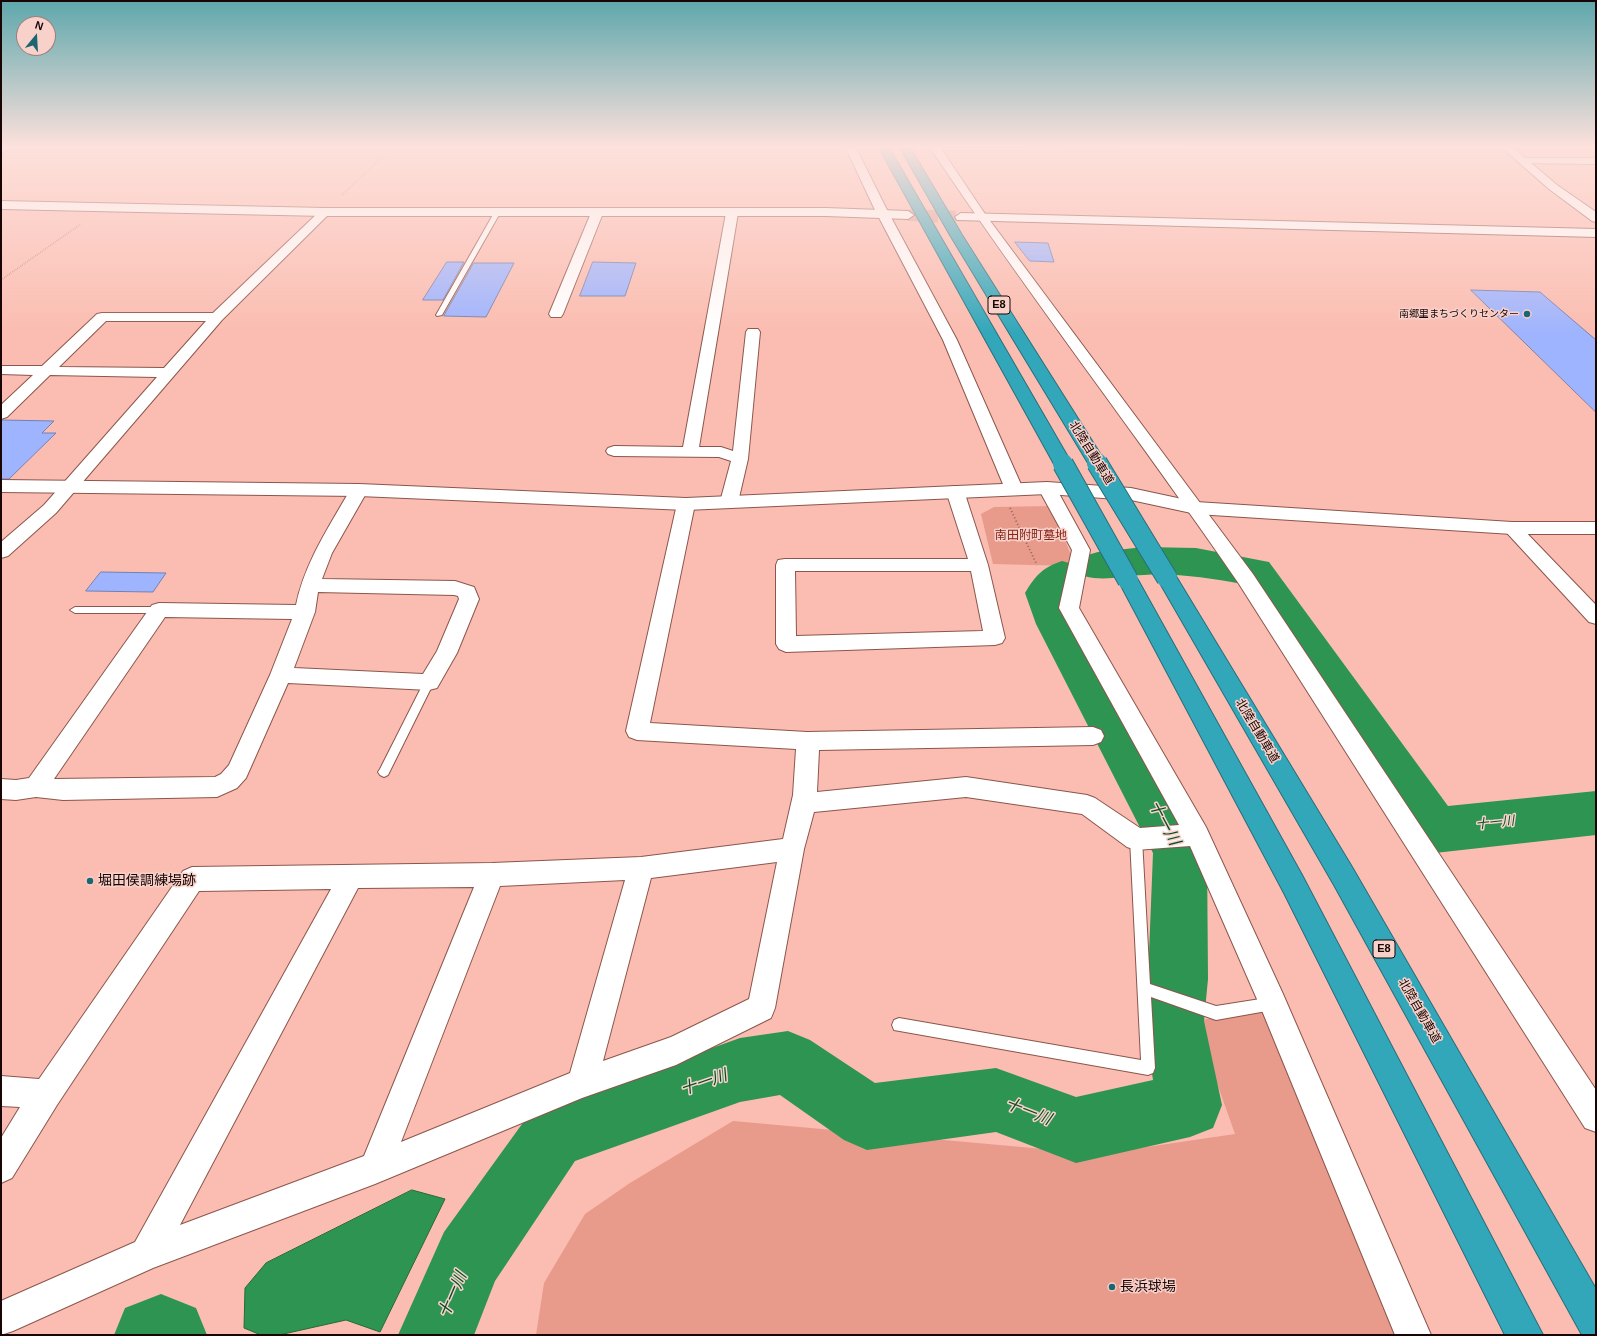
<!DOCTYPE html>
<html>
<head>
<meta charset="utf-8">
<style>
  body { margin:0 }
  #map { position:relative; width:1597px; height:1336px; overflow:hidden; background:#fbbdb1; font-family:Helvetica,sans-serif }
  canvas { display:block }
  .frame { position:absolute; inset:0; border:2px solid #190503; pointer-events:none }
  .north { position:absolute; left:16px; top:16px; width:40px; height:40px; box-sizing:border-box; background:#f7d1ca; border:1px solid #9e7f7a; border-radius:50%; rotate:18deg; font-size:11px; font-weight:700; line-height:16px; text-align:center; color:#190503 }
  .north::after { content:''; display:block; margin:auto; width:14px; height:18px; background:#1c6672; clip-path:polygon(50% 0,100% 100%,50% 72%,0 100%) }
</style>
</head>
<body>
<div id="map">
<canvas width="1597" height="1336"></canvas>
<div class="frame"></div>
<div class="north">N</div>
</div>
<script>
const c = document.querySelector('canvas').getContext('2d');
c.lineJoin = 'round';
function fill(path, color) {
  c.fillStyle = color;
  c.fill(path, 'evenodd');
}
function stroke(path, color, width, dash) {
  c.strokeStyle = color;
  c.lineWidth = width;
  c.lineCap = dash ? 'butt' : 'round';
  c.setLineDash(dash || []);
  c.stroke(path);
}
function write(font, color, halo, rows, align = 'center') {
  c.font = font + ' Helvetica,"Noto Sans JP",sans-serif';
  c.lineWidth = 3;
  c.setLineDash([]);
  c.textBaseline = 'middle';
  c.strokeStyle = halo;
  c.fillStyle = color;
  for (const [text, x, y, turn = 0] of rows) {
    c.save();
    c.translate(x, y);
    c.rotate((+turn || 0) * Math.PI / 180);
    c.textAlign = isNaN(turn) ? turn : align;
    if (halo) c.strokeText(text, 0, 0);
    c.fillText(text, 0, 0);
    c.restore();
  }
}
const green = new Path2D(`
  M1052 506 1075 566 993 564 981 514 994 507Z
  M1272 1008 1415 1335H536L544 1283 585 1214 630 1183 733 1121 1099 1154 1235 1134 1195 1021Z`);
const water = new Path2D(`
  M412 1190 445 1199 380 1332 346 1320 279 1335H261L244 1328 245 1288 266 1263Z`);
const river = new Path2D(`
  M1144 547 1196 548 1269 562 1448 806 1596 791V835L1435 853 1416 846 1242 584C1209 578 1177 573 1144 575 1121 575 1107 582 1084 576L1078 566 1084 556 1098 552Z
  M1062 561 1076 565 1082 575 1068 595 1080 624 1207 852 1208 979 1204 1021 1222 1105 1213 1128 1190 1137 1076 1163 996 1132 867 1150 844 1140 780 1095 740 1102 575 1161 495 1281 474 1335H398L444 1232 530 1113 740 1038 788 1031 810 1040 875 1083 996 1068 1076 1097 1153 1080 1144 1021 1148 979 1153 853 1036 624 1025 593C1035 576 1043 567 1062 561Z
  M161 1294 196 1308 207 1335H114L125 1308Z`);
const building = new Path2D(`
  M1015 242 1048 243 1054 262 1030 261Z
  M447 262H464L443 300H423Z
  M593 262 636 263 625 296H580Z
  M474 263H514L486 317 444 316Z
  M1471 290 1540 292 1596 340V412Z
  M1 420 54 421 42 433H56L9 479H1Z
  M101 572 166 573 153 592 86 591Z`);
const tertiaryTunnel = new Path2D(`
  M908 215 961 217`);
const pathFar1 = new Path2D(`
  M342 195 394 146
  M1 280 81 224`);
const path = new Path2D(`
  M1010 508 1037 565`);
const service = new Path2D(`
  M497 211 500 213 442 315 437 316 436 315 494 213Z
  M75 607H159L164 610 159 613H75L70 610Z
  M429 678 433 679 434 682 388 775 384 777 380 775 378 772 380 769 424 682 425 679Z
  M1136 834 1140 835 1142 839 1150 984 1216 1006 1273 997 1278 999 1280 1004 1278 1009 1216 1020 1151 997 1155 1068 1153 1073 1148 1075 894 1030 892 1025 894 1020 899 1018 1141 1060 1130 839 1132 835Z`);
const minor = new Path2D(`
  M1 146H14L1 153Z
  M845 146H855L886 208 957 340 1023 489 1020 493 1014 494 1008 493 1005 489 943 340 874 208Z
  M929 146H1239L1234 149 942 150 985 214 1253 574 1596 1090V1132L1585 1128 1239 584C1138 436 1028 295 929 146Z
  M1524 158H1596V164L1520 163 1519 161Z
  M325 209 331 212 329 214 222 320 56 513 8 556 1 558V542L44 505 157 377 50 375 7 417 1 419V405L33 375 1 374V366H42L97 314 102 313H213L321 210ZM106 321H206L164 368 59 367Z
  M597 210 603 213 563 314 561 317H551L549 314 591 213Z
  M732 210 738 213 699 447H721L733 451 746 332 748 329H758L760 332 748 459 738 502 735 506 729 507 723 506 720 502 731 461 719 457 614 456 608 454 606 451 608 448 614 446 683 447 726 213Z
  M1047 483 1053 484 1056 488 1090 550 1079 608 1206 827 1283 994 1431 1335H1395L1263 1013 1190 846 1136 850 1127 847 1082 814 966 797 814 812 804 849 775 1008 771 1018 676 1065 582 1098 375 1184 153 1268 13 1331 1 1335V1301L135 1242 331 889 199 891 57 1105 12 1178 1 1183V1138L20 1107 1 1106V1076L39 1079 183 871 192 867 492 863 641 857 783 839 793 795 796 749 637 740 629 737 626 731 677 504 680 500 686 498 692 500 695 504 650 723 807 732 1093 727 1101 730 1104 736 1101 742 1093 745 819 750 817 792 966 777 1087 795 1095 798 1140 828 1179 825 1059 608 1072 550 1038 488 1041 484ZM777 862 749 999 671 1037 603 1061 651 878ZM625 880 570 1073 401 1142 500 886ZM474 887 364 1156 180 1225 358 888Z
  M359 485 365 486 368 490 332 553 322 579 455 581 474 587 479 599 457 653 437 688 429 690 288 683 246 778 237 788 217 797 63 800 36 797 16 800 1 799V779L16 780 29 778 152 605 159 603 296 605C305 562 329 527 350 490L353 486ZM318 592 454 595 458 596 459 599 437 651 423 674 294 668 315 612ZM165 617 292 619 270 675 229 765 221 774 215 777 54 779Z
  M955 486 961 487 964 491 988 565 1005 638 1002 643 995 645 786 652 779 649 776 644V565L778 560 785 559H968L946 491 949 487ZM795 571H971L983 631 796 636Z
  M1512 522 1518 524 1596 605V624L1589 622 1506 532 1503 528 1506 524Z`);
const tertiary = new Path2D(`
  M1500 146H1511L1557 185 1596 212V222L1592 221 1549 189Z
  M1 201 325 208H826L908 211 914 215 908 219 826 216H325L1 209Z
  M961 213 1596 229V237L957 220 955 217Z
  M1 480 359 484 686 498 1047 482 1131 488 1196 502 1512 522H1596V534H1512L1196 514 1131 500 1047 494 686 510 359 496 1 492Z`);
const motorway = new Path2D(`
  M878 146H888L1072 464 1069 468 1063 469 1057 468 1054 464Z
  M899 146H909L962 235 1106 463 1103 467 1097 468 1091 467 1088 463 950 235Z
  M1167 571 1174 573 1352 867 1596 1289V1335H1582L1334 885 1157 578 1160 573Z
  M1128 573 1135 575 1138 580 1302 875 1543 1335H1505L1284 893 1118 580 1121 575Z`);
const motorwayBridge = new Path2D(`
  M1097 463 1167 578
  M1063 464 1128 580`);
const markers = [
  [1527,314,4,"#1c6672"],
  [90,881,4,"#1c6672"],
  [1112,1287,4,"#1c6672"]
];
const farPoinames = [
  ["南郷里まちづくりセンター",1519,314]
];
const shields = [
  [999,305,22],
  [1384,949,22]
];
const shieldNames = [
  ["E8",999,305],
  ["E8",1384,949]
];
const streetNames = [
  ["北陸自動車道",1091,453,58],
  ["北陸自動車道",1257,731,59],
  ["北陸自動車道",1419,1011,60]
];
const parkNames = [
  ["南田附町墓地",1031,536]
];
const waterNames = [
  ["十一川",1495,823,-6]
];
const nearPoinames = [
  ["堀田侯調練場跡",98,881],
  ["長浜球場",1120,1287]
];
const nearWaternames = [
  ["十一川",1164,823,62],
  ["十一川",704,1083,-19],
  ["十一川",1028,1112,21],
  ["十一川",453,1295,-67]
];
fill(green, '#e89a8b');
fill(water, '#2d9452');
stroke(water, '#27693a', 1);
fill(river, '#2d9452');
fill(building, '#9fb4fe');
stroke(building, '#7381b0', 1);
stroke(tertiaryTunnel, '#d9a197', 12, [12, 6]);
stroke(service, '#8b564c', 2);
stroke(minor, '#8b564c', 2);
stroke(tertiary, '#8b564c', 2);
stroke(motorway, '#296e7a', 2);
stroke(pathFar1, '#936861', 1.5, [0.5, 1.5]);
stroke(path, '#936861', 2, [1, 2.5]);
fill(service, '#fff');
fill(minor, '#fff');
fill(tertiary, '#fff');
fill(motorway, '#32a7ba');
stroke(motorwayBridge, '#296e7a', 22, []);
stroke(motorwayBridge, '#32a7ba', 20);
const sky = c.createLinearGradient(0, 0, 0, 333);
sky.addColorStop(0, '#5da7ac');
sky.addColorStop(0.44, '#fde1dc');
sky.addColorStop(1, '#fde1dc00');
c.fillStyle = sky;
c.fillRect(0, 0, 1597, 333);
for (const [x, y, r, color] of markers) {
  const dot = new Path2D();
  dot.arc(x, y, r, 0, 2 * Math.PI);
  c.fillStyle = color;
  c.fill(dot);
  stroke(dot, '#f7d1ca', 1.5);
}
write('10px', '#190503', '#f7d1ca', farPoinames, 'right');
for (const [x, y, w] of shields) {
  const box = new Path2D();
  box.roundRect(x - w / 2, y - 9, w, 18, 3);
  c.fillStyle = '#f7d1ca';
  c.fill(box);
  stroke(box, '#190503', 1);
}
write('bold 11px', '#190503', null, shieldNames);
write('12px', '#190503', '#f7d1ca', streetNames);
write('12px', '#852517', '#f7d1ca', parkNames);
write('italic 13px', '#004d22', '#f7d1ca', waterNames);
write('14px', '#190503', '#f7d1ca', nearPoinames, 'left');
write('italic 16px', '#004d22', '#f7d1ca', nearWaternames);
</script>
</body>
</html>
